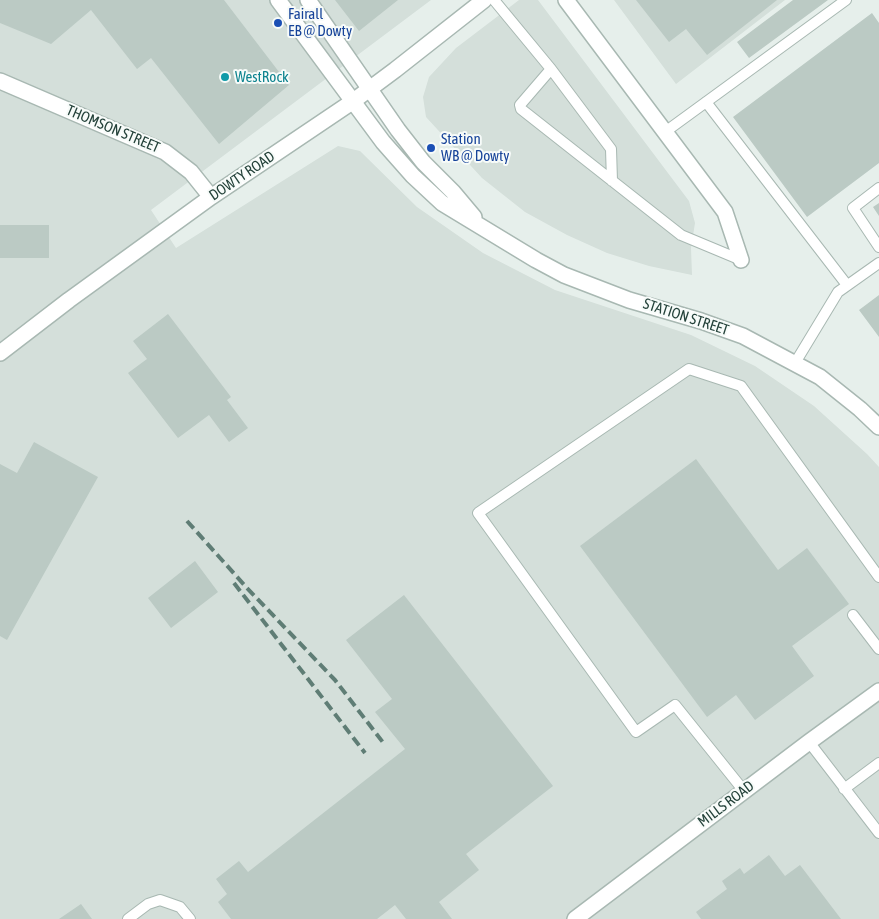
<!DOCTYPE html>
<html>
<head>
<meta charset="utf-8">
<style>
  body { margin:0 }
  canvas { display:block; background:#e6efeb }
</style>
</head>
<body>
<canvas width="879" height="919"></canvas>
<script>
const c = document.querySelector('canvas').getContext('2d');
c.lineJoin = 'round';
function fill(path, color) {
  c.fillStyle = color;
  c.fill(path, 'evenodd');
}
function stroke(path, color, width, dash) {
  c.strokeStyle = color;
  c.lineWidth = width;
  c.lineCap = dash ? 'butt' : 'round';
  c.setLineDash(dash || []);
  c.stroke(path);
}
function write(font, color, halo, rows, align = 'center') {
  c.font = font + ' "Asap Condensed",sans-serif';
  c.lineWidth = 4;
  c.setLineDash([]);
  c.textBaseline = 'middle';
  c.strokeStyle = halo;
  c.fillStyle = color;
  for (const [text, x, y, turn = 0] of rows) {
    c.save();
    c.translate(x, y);
    c.rotate((+turn || 0) * Math.PI / 180);
    c.textAlign = isNaN(turn) ? turn : align;
    if (halo) c.strokeText(text, 0, 0);
    c.fillText(text, 0, 0);
    c.restore();
  }
}
const built = new Path2D(`
  M0 0H431L151 210 176 248 338 146 360 151 417 207 483 253 555 290 691 335 755 366 814 406 867 454 879 467V919H0Z
  M519 0H538L689 201 695 223 691 248 692 275 649 266 607 253 567 235 525 212 482 178 426 117 423 97 429 77 456 48Z
  M614 0H785L676 84Z`);
const building = new Path2D(`
  M0 0H224L289 85 219 144 151 58 137 69 91 10 51 44 0 23Z
  M335 0H398L359 31Z
  M636 0H777L707 55 686 29 669 42Z
  M793 0H828L749 58 737 42Z
  M872 13 879 23V163L807 217 733 117Z
  M879 203V216L873 207Z
  M0 225H49V258H0Z
  M879 295V337L859 310Z
  M168 314 231 397 227 400 248 428 229 442 209 415 178 438 128 373 147 359 133 341Z
  M34 442 98 477 7 640 0 636V464L17 473Z
  M696 459 778 570 807 548 849 604 792 646 814 676 755 720 736 695 707 717 580 546Z
  M195 561 218 592 171 628 148 598Z
  M404 595 553 786 466 854 479 870 439 902 452 919H406L395 905 377 919H231L218 902 227 894 216 879 239 861 248 872 405 749 375 712 392 699 346 640Z
  M769 855 785 876 800 865 841 919H701L696 912 727 889 722 881 740 868 744 874Z
  M81 904 92 919H59Z`);
const service = new Path2D(`
  M494 0 551 69 520 105 521 109 681 235 741 260
  M551 69 611 149 612 181
  M706 102 847 285
  M665 132 846 0
  M879 188 853 208 879 247
  M795 363 838 292 879 263
  M853 615 879 649
  M809 742 879 833
  M844 789 879 763
  M744 791 675 705 636 732 478 513 689 369 741 386 879 577
  M128 919 148 904 160 900 180 907 190 919`);
const minor = new Path2D(`
  M566 0 725 212 741 260
  M0 81 165 152 191 172 211 197
  M0 353 69 300 211 197 352 102 395 70 484 0
  M575 919 809 742 879 691`);
const tertiary = new Path2D(`
  M278 0 383 142 413 176 442 203 536 260 564 275 629 300 701 321 743 336 820 377 860 409 879 427
  M308 0 398 130 423 162 453 192 474 217`);
const rail = new Path2D(`
  M187 521 247 588 335 680 385 745
  M234 583 365 753`);
const markers = [
  [278,23,5,"#1a4fb4"],
  [225,77,5,"#0f9aa8"],
  [431,148,5,"#1a4fb4"]
];
const transitNames = [
  ["Fairall",288,14],
  ["EB @ Dowty",288,31],
  ["Station",441,139],
  ["WB @ Dowty",441,156]
];
const cultureNames = [
  ["WestRock",235,77]
];
const streetNames = [
  ["THOMSON STREET",113,129,23],
  ["DOWTY ROAD",242,176,-34],
  ["STATION STREET",686,317,18],
  ["MILLS ROAD",726,804,-37]
];
fill(built, '#d4dfda');
fill(building, '#bbcac4');
stroke(service, '#a8b8b2', 12);
stroke(minor, '#a8b8b2', 18);
stroke(tertiary, '#a8b8b2', 18);
stroke(service, '#fff', 10);
stroke(minor, '#fff', 15);
stroke(tertiary, '#fff', 15);
stroke(rail, '#5f7d75', 4, [10, 5]);
for (const [x, y, r, color] of markers) {
  const dot = new Path2D();
  dot.arc(x, y, r, 0, 2 * Math.PI);
  c.fillStyle = color;
  c.fill(dot);
  stroke(dot, '#f7fbf9', 2);
}
write('15px', '#164399', '#f7fbf9', transitNames, 'left');
write('15px', '#0d838f', '#f7fbf9', cultureNames, 'left');
write('15px', '#24423a', '#f7fbf9', streetNames);
</script>
</body>
</html>
